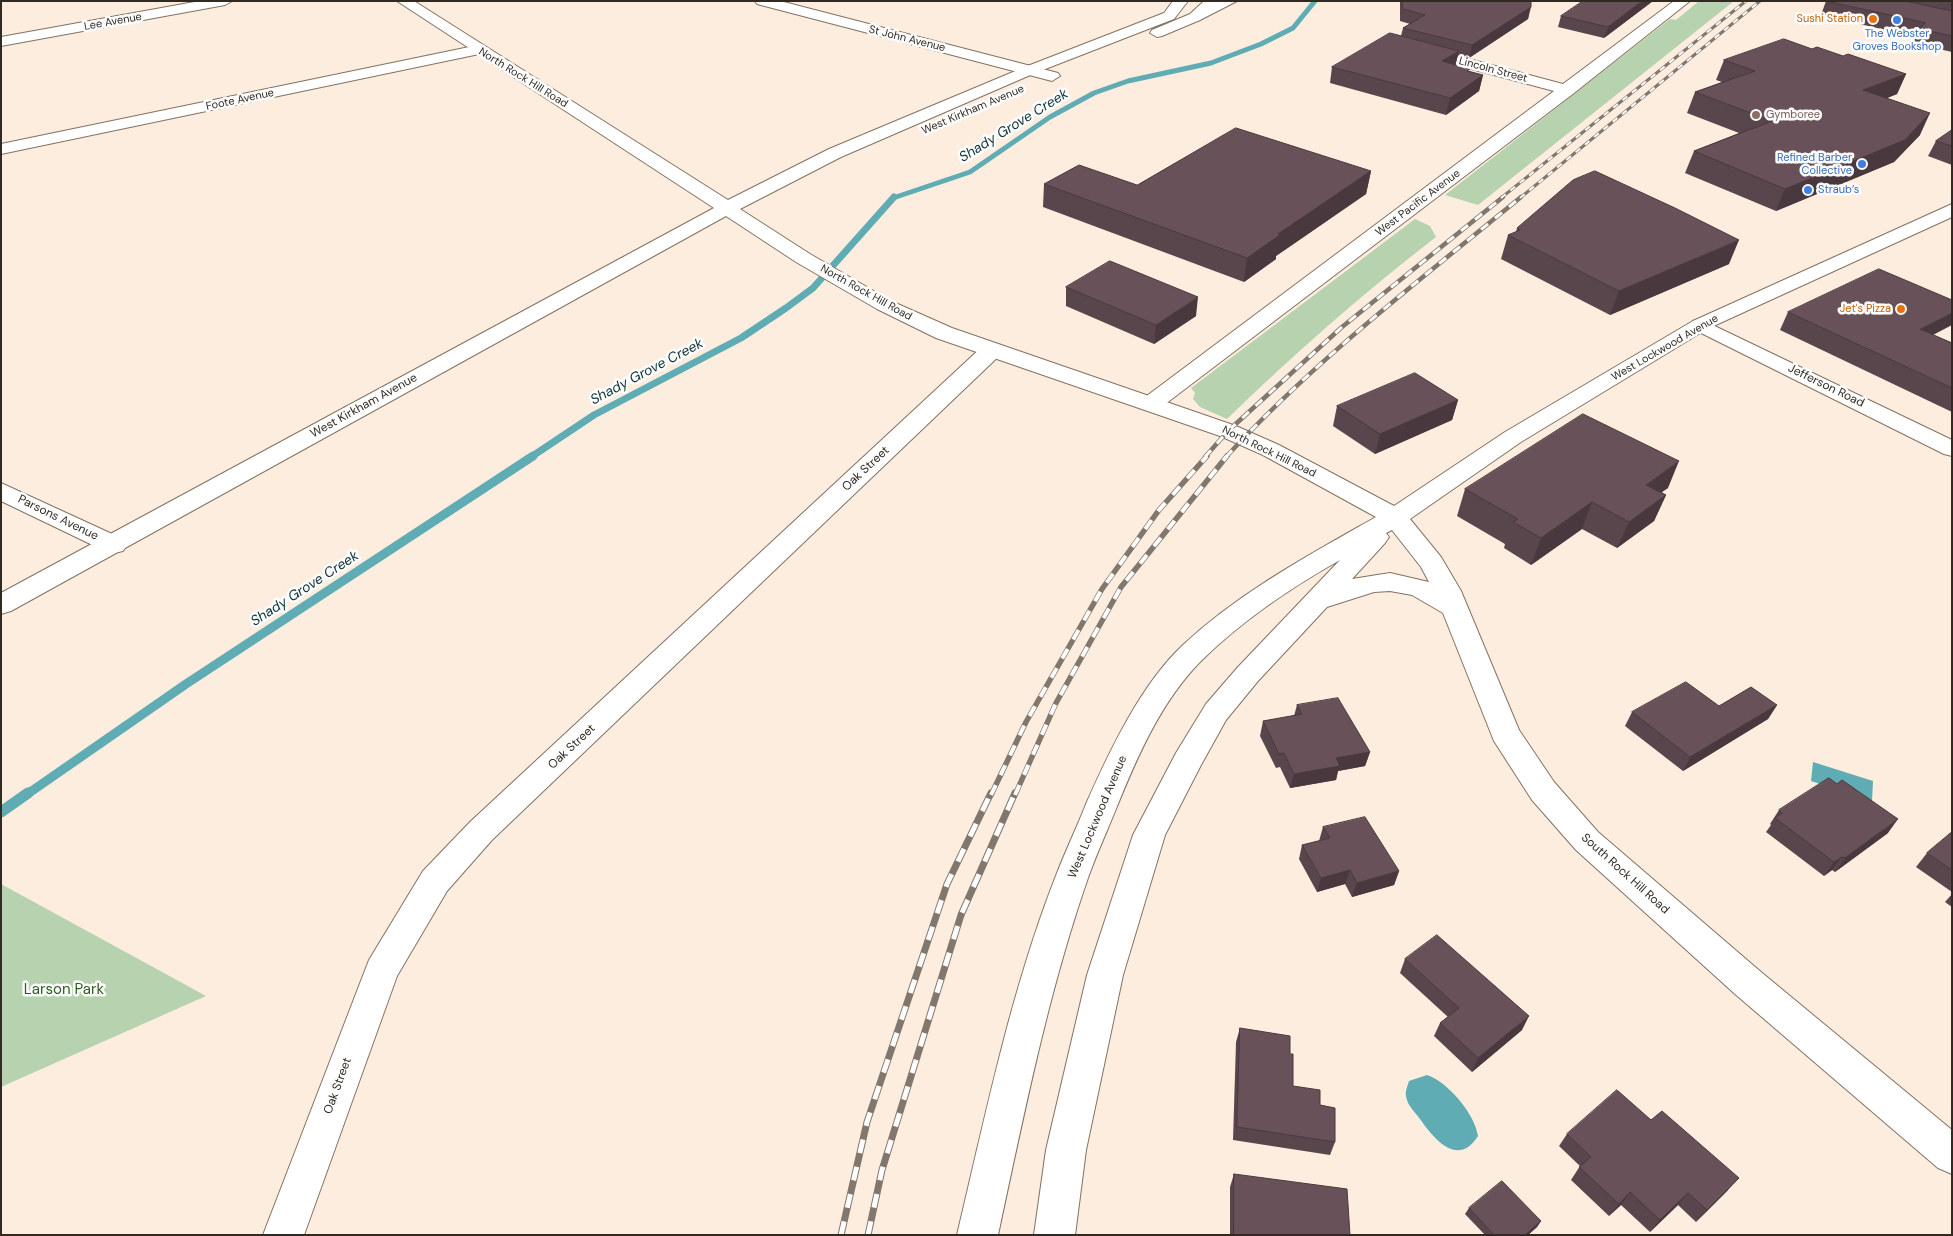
<!DOCTYPE html>
<html>
<head>
<meta charset="utf-8">
<style>
  body { margin:0 }
  #map { position:relative; width:1953px; height:1236px; overflow:hidden; background:#fcedde; font-family:"DM Sans",sans-serif }
  canvas { display:block }
  .frame { position:absolute; inset:0; border:2px solid #312a23; pointer-events:none }
</style>
</head>
<body>
<div id="map">
<canvas width="1953" height="1236"></canvas>
<div class="frame"></div>
</div>
<script>
const c = document.querySelector('canvas').getContext('2d');
c.lineJoin = 'round';
function fill(path, color) {
  c.fillStyle = color;
  c.fill(path, 'evenodd');
}
function stroke(path, color, width, dash) {
  c.strokeStyle = color;
  c.lineWidth = width;
  c.lineCap = dash ? 'butt' : 'round';
  c.setLineDash(dash || []);
  c.stroke(path);
}
function write(font, color, halo, rows, align = 'center') {
  c.font = font + ' "DM Sans",sans-serif';
  c.lineWidth = 5;
  c.setLineDash([]);
  c.textBaseline = 'middle';
  c.strokeStyle = halo;
  c.fillStyle = color;
  for (const [text, x, y, turn = 0] of rows) {
    c.save();
    c.translate(x, y);
    c.rotate((+turn || 0) * Math.PI / 180);
    c.textAlign = isNaN(turn) ? turn : align;
    if (halo) c.strokeText(text, 0, 0);
    c.fillText(text, 0, 0);
    c.restore();
  }
}
const green = new Path2D(`
  M1699 1H1734L1478 205 1445 195 1670 19 1676 20Z
  M1415 219 1430 226 1436 237C1362 294 1295 353 1227 419L1200 407 1193 399 1195 393 1191 388Z
  M1 884 206 996 1 1087Z`);
const water = new Path2D(`
  M1813 762 1873 781 1872 801 1811 781Z
  M1427 1075C1447 1081 1475 1114 1478 1136 1458 1168 1434 1139 1420 1119 1415 1112 1407 1105 1406 1096 1405 1091 1408 1085 1409 1081Z`);
const streamFar3 = new Path2D(`
  M893 198 970 172 1050 117 1094 93 1128 81 1211 63 1261 44 1293 28 1315 1`);
const streamFar2 = new Path2D(`
  M531 457 594 415 741 338 786 308 813 288 894 197`);
const streamFar1 = new Path2D(`
  M26 795 186 684 533 456`);
const stream = new Path2D(`
  M1 812 28 793`);
const street = new Path2D(`
  M200 1H232L225 5 1 46V37Z
  M755 1H780L1058 73 1060 76 1052 81 757 4Z
  M1218 1H1237L1200 20 1195 21 1188 17Z
  M1674 1H1690L1574 93 1160 408 1152 410 1144 408 1141 403 1144 398 1554 91 1415 54 1412 51 1415 48 1420 46 1563 84Z
  M479 45 487 50 484 53 1 154V144Z
  M1700 319 1952 440V456L1944 454 1693 329 1689 325 1693 321Z
  M992 344 1000 345 1003 350 1000 355 492 840 447 891 397 976 304 1235H263L369 960 423 871 470 822 984 345Z
  M1 483 123 539 127 545 123 551 114 553 105 551 1 501Z`);
const secondary = new Path2D(`
  M397 1H414L728 200 829 149 1025 67 1164 13 1173 1H1188L1174 19 1035 73 841 157 740 209 810 254 891 301 952 328 1236 426 1279 445 1394 506 1505 432 1693 321 1952 204V217L1707 329 1521 442 1410 519 1441 557 1461 591 1519 730 1554 782 1598 832 1761 972 1952 1130V1174L1938 1168 1735 994 1576 850 1532 800 1494 741 1443 613 1412 595 1390 591 1374 592 1327 607 1258 681 1226 720 1201 765 1165 835 1123 975 1086 1150 1075 1235H1034L1046 1150 1087 975 1133 835 1176 753 1206 704 1238 667 1340 560C1292 587 1243 620 1203 659 1162 699 1137 757 1116 809 1107 831 1097 853 1089 875 1048 992 1024 1114 998 1235H957C986 1114 1011 989 1057 873 1066 850 1077 827 1086 804 1109 752 1141 684 1183 645 1240 592 1309 555 1376 517L1263 455 1220 436 936 338 877 309 796 262 726 216 11 611 1 614V593L714 208ZM1392 530 1421 567 1429 582 1390 573 1352 579 1385 543 1389 537 1386 533Z
  M1204 1H1220L1200 20 1162 36 1157 37 1150 33 1152 30 1190 14Z`);
const railFar3 = new Path2D(`
  M1501 198 1746 1
  M1520 198 1760 1`);
const railFar2 = new Path2D(`
  M1205 457 1228 431 1342 327 1503 197
  M1226 457C1315 360 1420 280 1521 197`);
const railFar1 = new Path2D(`
  M991 795 1026 722 1102 589 1159 510 1207 456
  M1015 795 1056 703 1121 587 1227 456`);
const rail = new Path2D(`
  M841 1235 867 1122 947 884 991 793
  M868 1235 882 1170 961 915 1015 793`);
const wall = new Path2D(`
  M1400 1H1531L1528 19 1469 58 1458 55 1455 65 1469 71 1483 75 1479 91 1446 115 1330 83 1332 67 1401 36 1403 28 1410 24 1400 21Z
  M1653 1 1604 38 1558 27 1561 16Z
  M1826 1H1952V52L1913 43 1916 37 1821 15Z
  M1812 49 1843 56 1906 74 1897 94 1887 98 1920 135 1894 162 1776 211 1685 173 1694 151 1739 133 1687 113 1695 92 1722 82 1716 80 1724 60Z
  M1952 130V165L1928 156 1936 141Z
  M1371 171 1366 194 1276 256V259L1244 282 1043 207 1044 184 1137 185Z
  M1517 228 1729 264 1610 315 1501 259 1508 235 1516 232Z
  M1066 287 1196 316 1154 344 1066 306Z
  M1788 312 1933 335 1952 343V412L1780 330Z
  M1458 400 1452 420 1375 454 1333 426 1337 406Z
  M1668 488 1661 492 1666 495 1654 521 1617 548 1582 529 1531 565 1504 548 1505 544 1457 516 1465 489Z
  M1297 705 1370 752 1365 766 1338 771 1336 780 1290 788 1280 767 1276 768 1260 736 1263 721 1294 716Z
  M1777 705 1768 719 1683 771 1625 726 1632 712 1719 706Z
  M1779 810 1888 833 1835 872 1832 870 1824 876 1766 832 1771 825 1770 824Z
  M1323 827 1399 871 1394 885 1352 897 1345 884 1317 892 1299 859 1302 845 1319 841Z
  M1952 832V892L1916 867 1927 853Z
  M1952 894V907L1945 902Z
  M1405 959 1522 1030 1472 1072 1434 1036 1440 1023 1448 1017 1400 973Z
  M1240 1028 1290 1054 1293 1086 1335 1142 1330 1155 1233 1140 1236 1042Z
  M1567 1134 1728 1190 1696 1222 1678 1205 1650 1232 1621 1205 1609 1216 1571 1180 1580 1166 1559 1146Z
  M1234 1174 1350 1235H1230V1187Z
  M1469 1208 1541 1221 1537 1227 1528 1235H1485L1465 1214Z`);
const shadedWall = new Path2D(`
  M1642 1H1653L1604 38 1608 27Z
  M1531 7 1528 19 1469 58 1472 45Z
  M1459 51 1455 67 1442 61Z
  M1906 74 1897 94 1854 111 1863 90Z
  M1483 75 1479 91 1446 115 1450 98Z
  M1930 113 1920 135 1894 162 1776 211 1785 189Z
  M1371 171 1366 194 1276 256V259L1244 282 1247 258 1278 234Z
  M1739 240 1729 264 1610 315 1619 291Z
  M1198 297 1196 316 1154 344 1156 325Z
  M1952 313V325L1910 347 1920 329Z
  M1458 400 1452 420 1375 454 1380 434Z
  M1679 461 1668 488 1635 511 1646 485Z
  M1666 495 1654 521 1617 548 1629 522Z
  M1592 502 1582 529 1531 565 1541 538Z
  M1777 705 1768 719 1683 771 1690 757Z
  M1370 752 1365 766 1338 771 1336 780 1290 788 1294 774 1336 758Z
  M1898 819 1888 833 1835 872 1845 858Z
  M1842 857 1832 870 1824 876 1834 862Z
  M1350 870 1345 884 1317 892 1321 878Z
  M1399 871 1394 885 1352 897 1357 883Z
  M1529 1016 1522 1030 1472 1072 1478 1058Z
  M1739 1178 1728 1190 1696 1222 1707 1210Z
  M1630 1192 1621 1205 1609 1216 1619 1204Z
  M1688 1193 1678 1205 1650 1232 1660 1220Z
  M1541 1221 1537 1227 1528 1235H1525Z`);
const building = new Path2D(`
  M1402 1H1531V7L1472 45 1403 28 1425 15 1403 9Z
  M1583 1H1642L1608 27 1561 16Z
  M1826 1H1905L1952 11V36L1920 29 1925 23Z
  M1390 33 1459 51 1442 61 1470 69 1467 71 1483 75 1450 98 1332 67Z
  M1784 39 1812 49 1817 47 1843 56 1848 54 1906 74 1863 90 1930 113 1905 140 1785 189 1694 151 1772 121 1695 92 1755 71 1724 60Z
  M1236 128 1371 171 1278 234 1280 235 1247 258 1044 184 1079 165 1137 185Z
  M1952 130V146L1936 141Z
  M1595 171 1675 208 1739 240 1619 291 1508 235 1520 230 1517 228 1573 180Z
  M1110 261 1198 297 1156 325 1066 287Z
  M1879 269 1952 300V313L1920 329 1952 343V388L1788 312Z
  M1415 373 1458 400 1380 434 1337 406Z
  M1583 414 1679 461 1646 485 1666 495 1629 522 1592 502 1541 538 1513 522 1518 519 1465 489Z
  M1686 682 1719 706 1751 687 1777 705 1690 757 1632 712Z
  M1338 698 1370 752 1336 758 1340 766 1294 774 1284 753 1279 754 1263 721 1302 714 1297 705Z
  M1829 778 1837 784 1842 780 1898 819 1845 858 1842 857 1834 862 1775 818 1782 813 1779 810Z
  M1365 817 1399 871 1357 883 1350 870 1321 878 1302 845 1330 838 1323 827Z
  M1952 832V870L1927 853Z
  M1437 935 1529 1016 1478 1058 1440 1023 1459 1008 1405 959Z
  M1240 1028 1290 1036V1054H1293V1086L1320 1090V1105L1335 1108V1142L1237 1127Z
  M1617 1090 1651 1120 1662 1111 1739 1178 1707 1210 1688 1193 1660 1220 1630 1192 1619 1204 1579 1167 1591 1157 1567 1134Z
  M1234 1174 1347 1189 1350 1235H1234Z
  M1502 1181 1541 1221 1525 1235H1494L1469 1208Z`);
const markers = [
  [1873,19,5,"#e8710a"],
  [1897,20,5,"#3f7fe0"],
  [1756,115,5,"#8d6e63"],
  [1862,164,5,"#3f7fe0"],
  [1808,190,5,"#3f7fe0"],
  [1901,309,5,"#e8710a"]
];
const farFoodnames = [
  ["Sushi Station",1863,19],
  ["Jet's Pizza",1891,309]
];
const farStreetnames = [
  ["Lee Avenue",113,22,-10],
  ["St John Avenue",907,39,14],
  ["Lincoln Street",1493,70,15],
  ["North Rock Hill Road",523,78,32],
  ["Foote Avenue",240,100,-12],
  ["West Kirkham Avenue",973,110,-23],
  ["West Pacific Avenue",1418,203,-37],
  ["North Rock Hill Road",866,293,29],
  ["West Lockwood Avenue",1665,348,-30],
  ["North Rock Hill Road",1269,452,26]
];
const farShopnames = [
  ["The Webster",1897,34],
  ["Groves Bookshop",1897,47],
  ["Refined Barber",1852,158,"right"],
  ["Collective",1852,171,"right"],
  ["Straub’s",1818,190,"left"]
];
const farEducationnames = [
  ["Gymboree",1766,115]
];
const streetNames = [
  ["Jefferson Road",1826,386,26],
  ["West Kirkham Avenue",364,406,-29],
  ["Oak Street",866,469,-43],
  ["Parsons Avenue",58,518,26],
  ["Oak Street",572,747,-43],
  ["West Lockwood Avenue",1098,817,-67],
  ["South Rock Hill Road",1625,874,42],
  ["Oak Street",338,1086,-70]
];
const waterNames = [
  ["Shady Grove Creek",1014,126,-32],
  ["Shady Grove Creek",647,372,-28],
  ["Shady Grove Creek",305,589,-33]
];
const nearParknames = [
  ["Larson Park",64,990]
];
fill(green, '#b6d2af');
fill(water, '#5facb4');
stroke(streamFar3, '#5facb4', 5);
stroke(streamFar2, '#5facb4', 7);
stroke(streamFar1, '#5facb4', 9);
stroke(stream, '#5facb4', 11);
stroke(street, '#837262', 2);
stroke(secondary, '#837262', 2);
fill(street, '#fff');
fill(secondary, '#fff');
stroke(railFar3, '#82776d', 3);
stroke(railFar2, '#82776d', 4.5);
stroke(railFar1, '#82776d', 5.5);
stroke(rail, '#82776d', 7);
stroke(railFar3, '#fdfdfd', 2, [6]);
stroke(railFar2, '#fdfdfd', 3, [9]);
stroke(railFar1, '#fdfdfd', 4, [11]);
stroke(rail, '#fdfdfd', 5, [14]);
fill(wall, '#59464d');
fill(shadedWall, '#49393e');
fill(building, '#685159');
stroke(building, '#49393e', 1);
for (const [x, y, r, color] of markers) {
  const dot = new Path2D();
  dot.arc(x, y, r, 0, 2 * Math.PI);
  c.fillStyle = color;
  c.fill(dot);
  stroke(dot, '#fdfdfd', 2);
}
write('11px', '#c56008', '#fdfdfd', farFoodnames, 'right');
write('11px', '#312a23', '#fdfdfd', farStreetnames);
write('11px', '#366cbe', '#fdfdfd', farShopnames);
write('11px', '#785e54', '#fdfdfd', farEducationnames, 'left');
write('12px', '#312a23', '#fdfdfd', streetNames);
write('italic 14px', '#0c3337', '#fdfdfd', waterNames);
write('15px', '#2c5c1e', '#fdfdfd', nearParknames);
</script>
</body>
</html>
